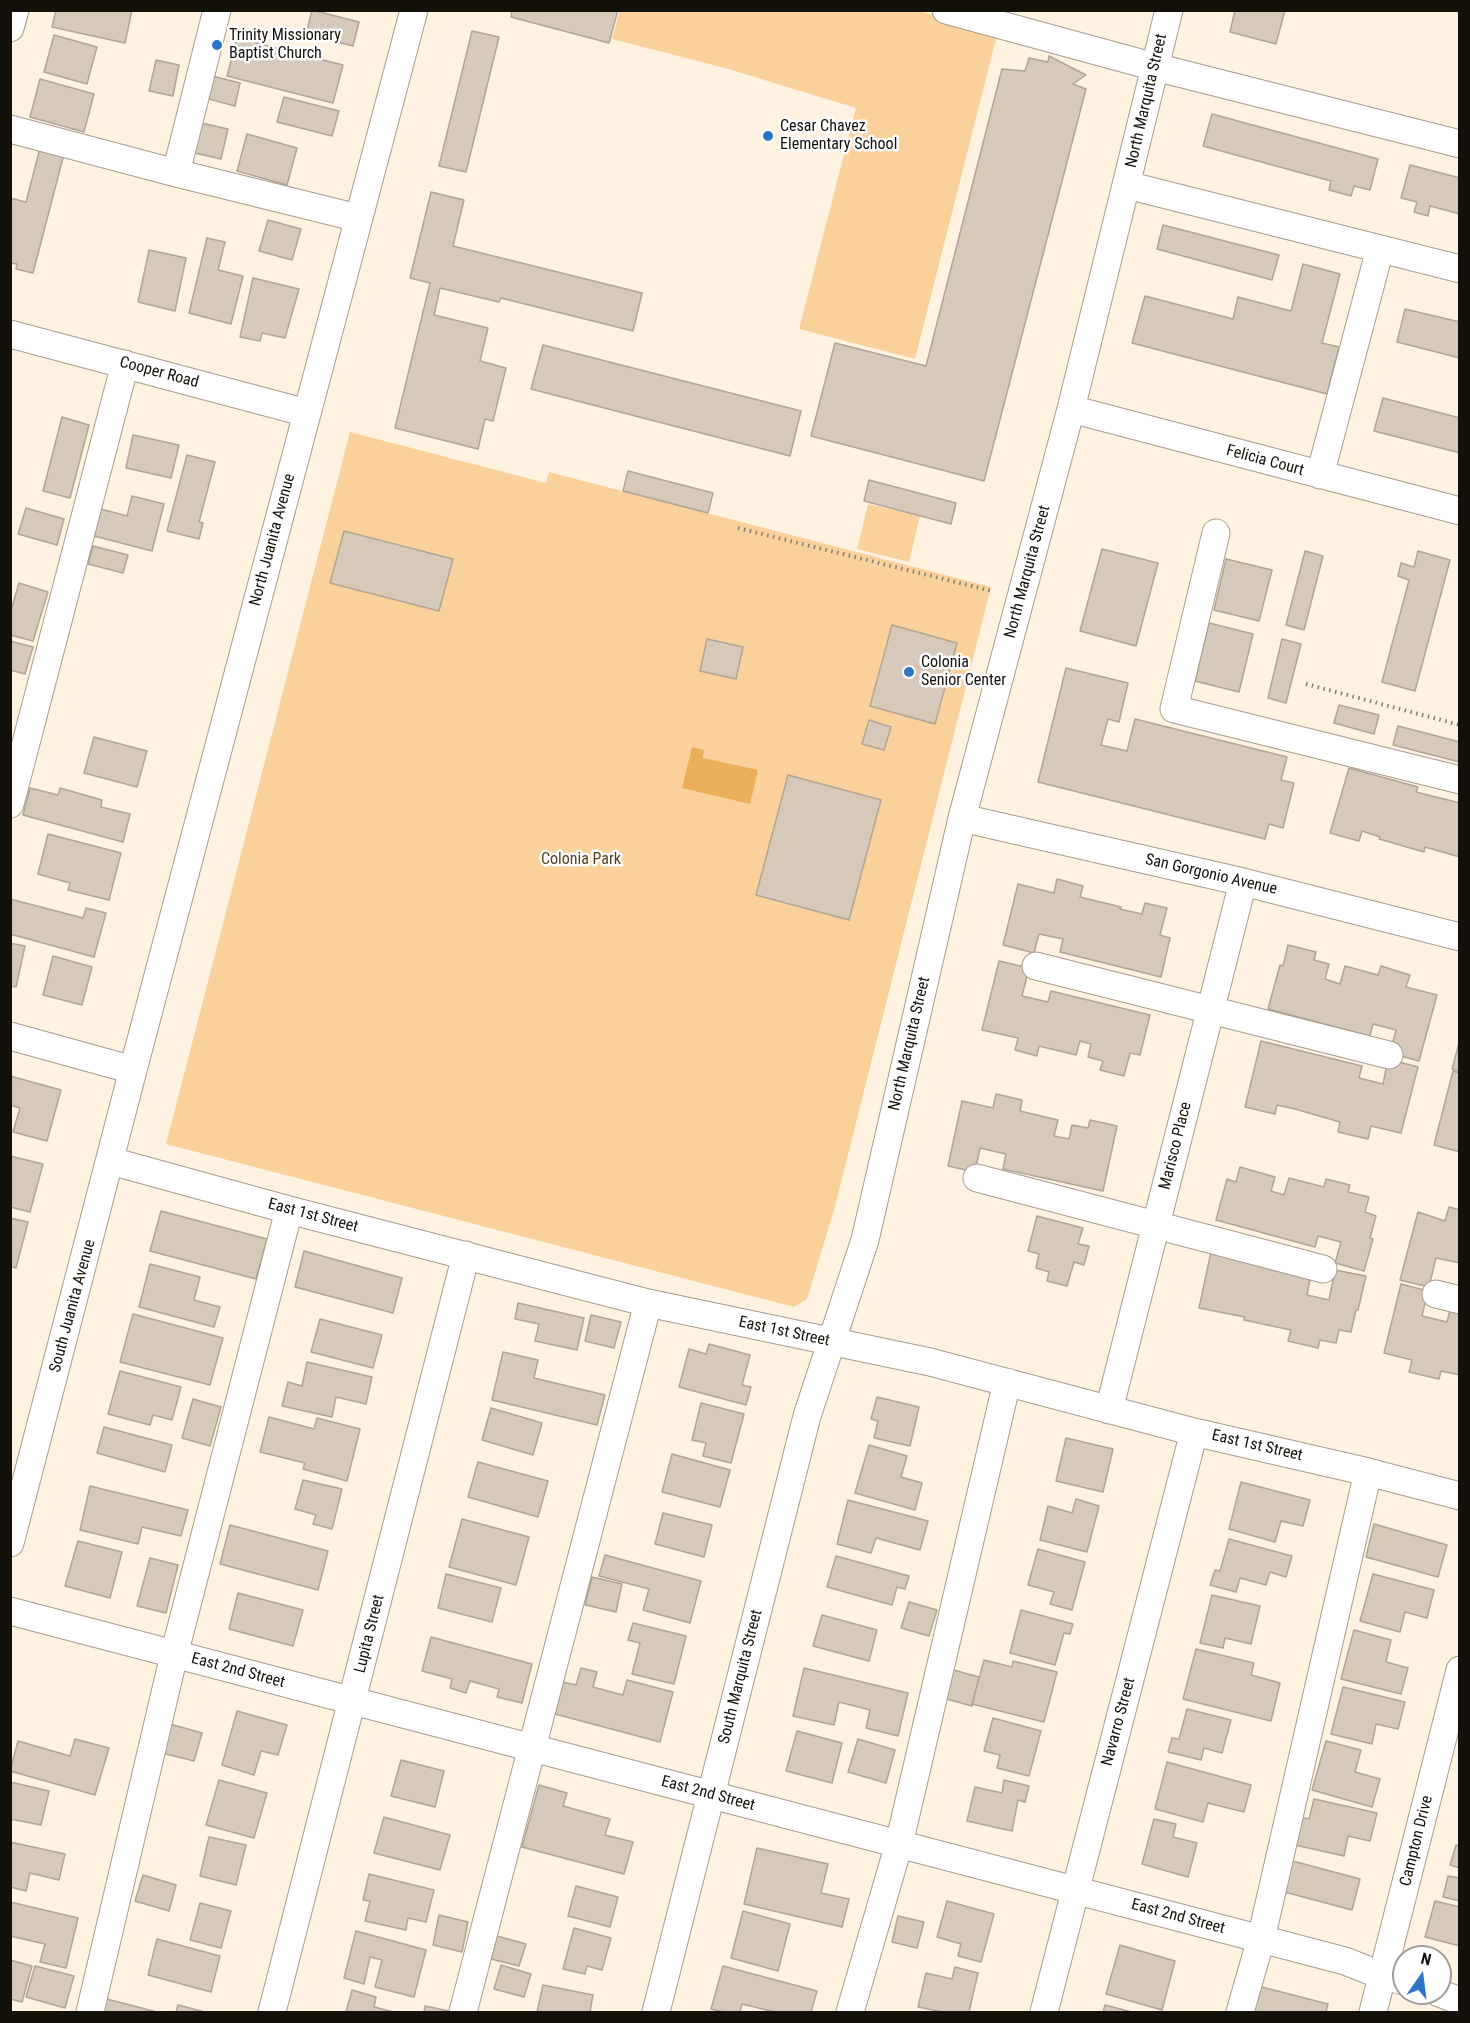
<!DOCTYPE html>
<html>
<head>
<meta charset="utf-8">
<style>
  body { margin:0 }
  #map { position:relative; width:1470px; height:2023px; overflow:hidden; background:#fff2e1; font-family:"Roboto Condensed",sans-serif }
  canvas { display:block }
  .frame { position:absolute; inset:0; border:12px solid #14100a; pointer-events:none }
  .north { position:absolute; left:1392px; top:1945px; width:60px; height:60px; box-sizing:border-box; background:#fff; border:2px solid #a19f9d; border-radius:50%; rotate:14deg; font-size:16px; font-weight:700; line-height:24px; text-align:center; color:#14100a }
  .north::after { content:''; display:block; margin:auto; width:21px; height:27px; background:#2d75c6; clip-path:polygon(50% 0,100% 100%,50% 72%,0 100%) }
</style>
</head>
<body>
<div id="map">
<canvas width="1470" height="2023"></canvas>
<div class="frame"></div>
<div class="north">N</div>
</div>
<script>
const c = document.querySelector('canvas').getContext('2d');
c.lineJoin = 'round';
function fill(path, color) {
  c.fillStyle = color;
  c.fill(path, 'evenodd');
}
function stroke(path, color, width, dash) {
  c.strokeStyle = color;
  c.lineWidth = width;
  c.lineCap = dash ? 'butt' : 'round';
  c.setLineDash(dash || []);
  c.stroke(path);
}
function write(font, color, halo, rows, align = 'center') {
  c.font = font + ' "Roboto Condensed",sans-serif';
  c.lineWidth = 5;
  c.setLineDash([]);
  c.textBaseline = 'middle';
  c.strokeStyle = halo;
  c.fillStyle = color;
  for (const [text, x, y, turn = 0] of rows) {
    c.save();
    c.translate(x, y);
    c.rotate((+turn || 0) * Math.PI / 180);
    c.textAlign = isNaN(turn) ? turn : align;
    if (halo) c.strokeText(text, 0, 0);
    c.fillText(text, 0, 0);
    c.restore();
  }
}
const green = new Path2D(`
  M620 10 918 11 998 31 915 359 799 329 856 108 725 68 612 39Z
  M350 432 546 483 549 472 991 587 834 1210 807 1299 794 1307 166 1144Z
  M868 504 920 516 909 562 857 549Z`);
const water = new Path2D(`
  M692 747 704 750 703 758 758 770 750 804 682 788Z`);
const building = new Path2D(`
  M56 10H132L125 43 52 27Z
  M312 10 359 22 353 46 306 34Z
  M512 10H618L609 43 511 17Z
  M1235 10H1285L1276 44 1230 32Z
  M472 31 499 37 466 172 439 166Z
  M54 35 97 47 87 84 44 72Z
  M237 38 343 65 333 103 227 76Z
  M1049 56 1086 75 1073 84 1086 89 984 481 811 436 835 343 926 366 1002 69 1025 71 1029 58 1048 62Z
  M156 60 179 65 173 96 149 91Z
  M204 74 240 83 235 106 198 96Z
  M40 79 94 94 84 132 30 117Z
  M284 97 339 111 332 136 277 122Z
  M1212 114 1378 159 1370 190 1354 186 1351 196 1329 190 1331 181 1203 146Z
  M197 122 228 129 221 159 190 152Z
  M247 134 297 148 287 185 237 171Z
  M40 148 64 154 33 273 16 269 17 264 10 263V198L26 202Z
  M1410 165 1460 178V214L1430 206 1428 216 1414 212 1417 202 1401 198Z
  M431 192 464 200 453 246 642 293 633 331 501 298 499 302 440 288 434 315 488 328 480 361 506 368 493 421 485 419 478 449 395 428 430 283 410 278Z
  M268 220 301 229 292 260 259 251Z
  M1163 225 1279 255 1272 280 1157 249Z
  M207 238 225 242 218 270 243 276 231 324 189 313Z
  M149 250 186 258 175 311 138 302Z
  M1303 264 1340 274 1322 343 1339 347 1327 394 1132 343 1145 296 1233 319 1238 297 1291 311Z
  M253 278 299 289 285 338 262 333 260 341 240 337Z
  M1405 309 1460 322V358L1397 342Z
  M543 345 801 411 790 456 531 389Z
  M1383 398 1460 418V453L1374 431Z
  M62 417 89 425 70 498 43 491Z
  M133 435 179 445 171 478 126 468Z
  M187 455 215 462 199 522 203 523 199 539 167 531Z
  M628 471 713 493 708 513 623 491Z
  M869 480 956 503 951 524 864 501Z
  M132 496 164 504 152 551 94 536 101 509 127 516Z
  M26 508 64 519 57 545 18 534Z
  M344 531 453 559 439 611 330 583Z
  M93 546 128 555 123 573 88 564Z
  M1102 549 1158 563 1136 646 1080 631Z
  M1305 551 1323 556 1304 630 1286 625Z
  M1418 551 1450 560 1415 691 1382 682 1409 580 1398 576 1401 563 1414 567Z
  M1226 559 1272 570 1259 621 1214 610Z
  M19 583 48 592 33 641 10 635V614Z
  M1209 623 1253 634 1239 692 1195 681Z
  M892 625 957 643 935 724 870 706Z
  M707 639 743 647 736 679 700 671Z
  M1282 639 1301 644 1286 703 1268 698Z
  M10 641 33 647 25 674 10 670Z
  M1066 668 1128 683 1119 722 1108 719 1101 745 1127 751 1135 719 1287 757 1281 780 1294 783 1283 828 1269 824 1265 839 1038 782Z
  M1339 705 1379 715 1374 734 1334 723Z
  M869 720 891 727 884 750 862 744Z
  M1398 726 1460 742V762L1393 745Z
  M94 737 147 751 137 787 84 773Z
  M1349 768 1418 787 1416 792 1460 803V857L1425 847 1424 852 1379 839 1380 837 1362 831 1359 841 1330 833Z
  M788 775 881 800 849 920 756 895Z
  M30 788 58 795 60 788 102 800 101 807 130 814 123 842 23 815Z
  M48 834 121 853 109 900 68 890 70 883 38 874Z
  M1057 879 1083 886 1080 897 1121 907 1120 909 1142 914 1145 903 1167 908 1160 935 1170 938 1161 977 1060 952 1063 939 1039 934 1034 953 1003 945 1018 884 1054 893Z
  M10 899 83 918 86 908 106 913 94 957 10 934Z
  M10 943 25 946 16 987 10 986Z
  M1288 945 1316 952 1314 960 1329 964 1325 979 1340 984 1345 966 1378 975 1381 966 1410 975 1406 987 1437 995 1419 1061 1390 1053 1396 1030 1373 1024 1370 1036 1268 1009 1280 965 1283 966Z
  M53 956 92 967 82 1005 43 995Z
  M999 961 1029 968 1022 996 1048 1002 1051 991 1150 1015 1140 1055 1130 1053 1124 1076 1100 1070 1103 1061 1088 1057 1091 1044 1080 1041 1076 1055 1039 1046 1037 1056 1015 1050 1018 1038 982 1030Z
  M1460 1039V1071L1452 1069Z
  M1261 1041 1362 1066 1359 1078 1383 1084 1388 1059 1418 1067 1401 1133 1371 1126 1368 1139 1338 1132 1340 1122 1295 1109 1277 1105 1275 1114 1245 1107Z
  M1453 1071 1460 1073V1152L1434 1145Z
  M10 1076 61 1090 47 1141 13 1132 20 1108 10 1105Z
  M996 1094 1022 1100 1020 1111 1058 1120 1054 1136 1069 1139 1072 1125 1088 1128 1090 1120 1117 1126 1103 1191 1003 1169 1006 1154 980 1148 975 1172 948 1166 962 1101 993 1108Z
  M10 1156 43 1164 30 1212 10 1207Z
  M1240 1167 1275 1177 1271 1191 1284 1195 1289 1178 1324 1187 1326 1179 1350 1185 1348 1192 1369 1197 1365 1212 1376 1216 1370 1238 1373 1239 1364 1271 1335 1263 1341 1242 1318 1236 1315 1247 1216 1220 1227 1179 1236 1182Z
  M1449 1207 1460 1210V1263L1436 1258 1429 1287 1400 1280 1418 1212 1445 1221Z
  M161 1211 267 1239 256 1279 150 1251Z
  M1037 1216 1083 1228 1078 1244 1089 1246 1084 1265 1074 1262 1067 1286 1047 1281 1049 1272 1036 1268 1039 1254 1028 1251Z
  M10 1218 28 1222 16 1268 10 1266Z
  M304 1251 402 1278 393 1313 295 1287Z
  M1211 1252 1311 1274 1307 1295 1329 1300 1335 1270 1366 1276 1358 1310H1356L1351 1332 1339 1330 1336 1343 1320 1340 1318 1348 1288 1341 1291 1330 1244 1320 1245 1317 1199 1308Z
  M150 1264 200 1277 194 1300 220 1307 214 1327 139 1307Z
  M1401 1284 1428 1291 1422 1316 1447 1322 1450 1310 1460 1313V1375L1441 1371 1439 1379 1409 1372 1412 1360 1384 1353Z
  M518 1303 584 1318 577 1350 535 1341 539 1324 515 1319Z
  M133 1314 223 1338 210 1385 120 1362Z
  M591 1315 621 1322 614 1348 585 1341Z
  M320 1319 382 1335 373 1368 311 1352Z
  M709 1344 750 1355 742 1385 751 1387 746 1405 679 1387 689 1349 706 1354Z
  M503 1352 538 1360 534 1378 605 1395 597 1425 492 1400Z
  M307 1362 372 1377 366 1404 336 1397 332 1417 282 1406 288 1382 302 1386Z
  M120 1371 181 1387 172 1420 153 1415 150 1425 108 1414Z
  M877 1397 919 1407 910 1446 874 1438 878 1421 871 1419Z
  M193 1399 221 1407 210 1446 182 1438Z
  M701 1403 744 1414 731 1463 703 1456 706 1443 692 1440Z
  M491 1408 542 1423 533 1455 482 1440Z
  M269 1417 314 1429 317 1418 360 1429 347 1481 303 1469 305 1463 260 1452Z
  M104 1427 172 1445 165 1472 97 1453Z
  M1066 1438 1113 1449 1103 1492 1056 1481Z
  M869 1445 907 1456 901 1477 922 1483 915 1510 855 1493Z
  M672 1454 730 1470 720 1507 662 1492Z
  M478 1462 548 1481 538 1517 468 1497Z
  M303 1480 342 1489 332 1529 313 1524 316 1515 295 1509Z
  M1241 1482 1310 1500 1303 1526 1281 1521 1275 1542 1229 1529Z
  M90 1486 188 1510 181 1536 142 1527 138 1544 80 1530Z
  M1076 1499 1099 1506 1087 1552 1040 1540 1048 1506 1072 1513Z
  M848 1500 928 1521 920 1550 876 1538 871 1553 837 1544Z
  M663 1513 712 1525 704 1557 655 1544Z
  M462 1519 529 1537 516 1585 449 1567Z
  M1374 1524 1447 1545 1438 1577 1366 1557Z
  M230 1525 328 1551 318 1590 220 1564Z
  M1229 1539 1292 1556 1286 1577 1270 1572 1266 1585 1240 1578 1236 1592 1210 1585 1215 1570 1220 1571Z
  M78 1541 122 1552 110 1598 65 1586Z
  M1038 1549 1085 1562 1072 1610 1050 1604 1054 1592 1028 1585Z
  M605 1555 701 1581 690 1623 643 1610 649 1589 599 1576Z
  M836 1556 909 1576 905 1589 897 1587 892 1605 827 1587Z
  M150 1558 178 1565 166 1613 137 1606Z
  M446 1574 501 1588 492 1622 438 1608Z
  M1373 1574 1434 1590 1427 1618 1405 1612 1400 1632 1360 1621Z
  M592 1577 622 1584 616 1612 585 1605Z
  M238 1593 303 1610 293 1646 229 1629Z
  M1212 1595 1260 1606 1251 1644 1225 1638 1223 1648 1200 1643Z
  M909 1602 937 1610 929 1636 901 1628Z
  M1021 1610 1073 1624 1070 1634 1064 1633 1055 1665 1010 1653Z
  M822 1615 877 1630 869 1661 813 1646Z
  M633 1623 686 1636 674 1684 632 1674 640 1643 628 1640Z
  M1354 1630 1391 1640 1386 1662 1408 1668 1401 1694 1341 1679Z
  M431 1637 532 1664 522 1703 497 1697 499 1689 470 1681 466 1693 450 1688 452 1679 422 1671Z
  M1196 1649 1254 1663 1251 1675 1280 1683 1271 1721 1183 1699Z
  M984 1660 1012 1667 1013 1661 1057 1672 1044 1722 972 1704Z
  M581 1668 597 1672 593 1687 623 1695 627 1680 673 1692 660 1742 555 1714 563 1682 576 1685Z
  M804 1668 908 1693 898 1736 866 1728 870 1710 839 1702 834 1725 793 1716Z
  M950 1669 979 1677 972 1706 943 1698Z
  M1343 1687 1405 1702 1398 1729 1376 1724 1372 1744 1331 1734Z
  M1187 1709 1231 1720 1222 1753 1204 1748 1201 1760 1168 1752 1172 1738 1179 1739Z
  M237 1711 287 1725 278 1755 261 1751 254 1775 222 1765Z
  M993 1718 1041 1731 1029 1776 997 1768 1000 1755 984 1751Z
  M170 1724 202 1733 194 1761 162 1753Z
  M797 1731 842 1743 832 1783 786 1771Z
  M75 1739 109 1748 95 1795 10 1771 18 1741 70 1756Z
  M858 1739 895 1750 886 1783 848 1772Z
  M1326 1741 1361 1750 1355 1772 1380 1779 1372 1807 1312 1790Z
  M401 1760 444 1771 435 1807 391 1796Z
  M1167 1762 1251 1785 1244 1812 1208 1803 1203 1822 1155 1809Z
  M219 1780 267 1793 254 1838 206 1825Z
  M1004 1780 1029 1786 1025 1802 1018 1800 1012 1831 967 1821 975 1787 1002 1793Z
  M10 1782 49 1791 41 1825 10 1819Z
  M539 1785 567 1793 563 1806 610 1819 605 1835 633 1842 624 1874 522 1847Z
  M1314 1799 1377 1813 1370 1841 1348 1836 1344 1856 1295 1845 1301 1817 1309 1819Z
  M384 1817 450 1835 440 1870 374 1853Z
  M1154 1819 1176 1824 1173 1837 1197 1843 1188 1877 1142 1864Z
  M209 1837 246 1845 236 1885 200 1876Z
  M10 1842 65 1854 59 1880 30 1873 26 1891 10 1887Z
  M1456 1845 1460 1846V1868L1450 1865Z
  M757 1848 828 1864 821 1893 849 1899 842 1927 744 1904Z
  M1289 1860 1360 1879 1352 1910 1281 1891Z
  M369 1874 434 1890 426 1922 408 1918 406 1930 365 1921 370 1901 363 1900Z
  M143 1875 176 1885 169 1911 135 1901Z
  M1448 1876 1460 1878V1901L1443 1897Z
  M576 1886 618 1897 610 1927 568 1916Z
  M947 1901 994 1914 981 1962 958 1956 961 1944 937 1937Z
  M1435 1901 1460 1907V1946L1425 1937Z
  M10 1902 78 1918 66 1968 40 1962 45 1944 10 1936Z
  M200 1903 231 1911 221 1948 190 1940Z
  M743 1911 790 1924 778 1971 731 1958Z
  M439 1915 468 1922 462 1952 433 1945Z
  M898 1916 924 1922 917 1948 892 1942Z
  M574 1928 611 1938 602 1970 587 1966 585 1974 563 1969Z
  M356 1931 426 1950 414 1997 375 1987 382 1960 370 1957 364 1984 344 1978Z
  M497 1936 526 1944 519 1966 491 1959Z
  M157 1939 220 1956 211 1992 148 1975Z
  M1120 1945 1175 1961 1162 2010 1106 1994Z
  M10 1960 32 1966 22 2002 10 1999Z
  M501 1965 531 1974 524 1997 494 1989Z
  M35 1966 74 1976 65 2008 26 1997Z
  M723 1966 817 1991 811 2012H775L742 2004 740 2012H724L711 2009Z
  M955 1967 978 1973 969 2012H943L918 2007 926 1973 952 1979Z
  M543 1985 593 1995 590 2012H537Z
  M1258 1986 1328 2004 1326 2012H1251Z
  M352 1990 376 1997 374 2007 394 2012H346Z
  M99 1997 157 2012H95Z
  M178 2005 205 2012H176Z
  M1105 2005 1132 2012H1103Z
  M425 2006 449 2011V2012H424Z`);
const path = new Path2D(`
  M738 528 992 591
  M1306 684 1460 725`);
const minor = new Path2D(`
  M946 10 1155 67 1460 144
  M10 28 15 10
  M10 129 176 173 358 218
  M176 173 217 10
  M1127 185 1460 269
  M10 334 307 413
  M1071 409 1460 511
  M1320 475 1380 249
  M1216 533 1174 709 1460 780
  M10 804 125 364
  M962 818 1243 882 1460 937
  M1036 966 1389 1055
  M10 1036 133 1070
  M111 1161 289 1210 648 1303 930 1362 1194 1432 1368 1472 1460 1496
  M977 1178 1323 1269
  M1436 1294 1460 1300
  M1109 1410 1243 882
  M10 1543 133 1070 414 10
  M10 1611 1345 1961 1383 1976 1404 1981
  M1439 1993 1460 2001
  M90 2012 174 1655 289 1210
  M272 2012 466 1255
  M463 2012 648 1303
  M656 2012 807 1416 865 1240 962 818 1071 409 1169 10
  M850 2012 899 1844 1007 1382
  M1044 2012 1194 1432
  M1240 2012 1261 1939 1368 1472
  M1373 2012 1460 1670`);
const markers = [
  [217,45,6,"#2d75c6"],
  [768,136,6,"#2d75c6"],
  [909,672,6,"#2d75c6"]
];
const poiNames = [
  ["Trinity Missionary",229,36],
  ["Baptist Church",229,54],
  ["Cesar Chavez",780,127],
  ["Elementary School",780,145],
  ["Colonia",921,663],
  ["Senior Center",921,681]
];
const streetNames = [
  ["North Marquita Street",1147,101,-77],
  ["Cooper Road",159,373,15],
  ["Felicia Court",1265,461,15],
  ["North Juanita Avenue",273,540,-75],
  ["North Marquita Street",1028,572,-75],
  ["San Gorgonio Avenue",1211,875,13],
  ["North Marquita Street",910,1044,-77],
  ["Marisco Place",1176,1146,-76],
  ["East 1st Street",313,1216,15],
  ["South Juanita Avenue",73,1306,-75],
  ["East 1st Street",784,1332,12],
  ["East 1st Street",1257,1446,13],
  ["Lupita Street",370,1634,-76],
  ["East 2nd Street",238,1671,15],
  ["South Marquita Street",741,1677,-76],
  ["Navarro Street",1119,1722,-75],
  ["East 2nd Street",708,1794,15],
  ["Campton Drive",1417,1841,-76],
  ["East 2nd Street",1178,1917,15]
];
const parkNames = [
  ["Colonia Park",581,860]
];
fill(green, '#fad19b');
fill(water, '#ebaf59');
fill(building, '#d6c9ba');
stroke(building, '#b0a495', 1.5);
stroke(minor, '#a89c8d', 29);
stroke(path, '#857d72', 4, [1.5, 4.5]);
stroke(minor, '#fff', 27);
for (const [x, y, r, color] of markers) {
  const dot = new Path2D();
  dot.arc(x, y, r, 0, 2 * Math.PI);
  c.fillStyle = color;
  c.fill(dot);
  stroke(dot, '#fff', 2);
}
write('16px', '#14100a', '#fff', poiNames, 'left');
write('16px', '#14100a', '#fff', streetNames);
write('16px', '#573e1a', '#fff', parkNames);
</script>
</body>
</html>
